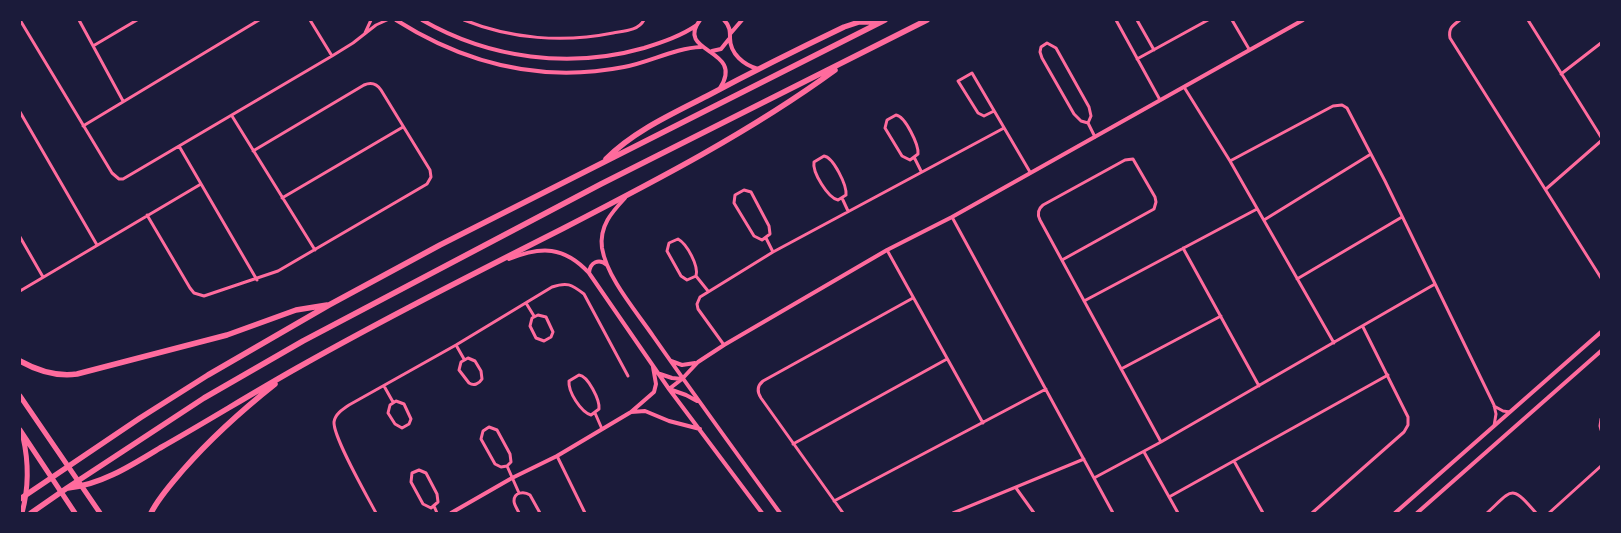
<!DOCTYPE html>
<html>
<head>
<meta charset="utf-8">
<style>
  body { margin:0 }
  #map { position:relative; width:1621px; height:533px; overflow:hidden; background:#1b1b3a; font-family:Karla,sans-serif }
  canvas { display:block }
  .frame { position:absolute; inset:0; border:21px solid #1b1b3a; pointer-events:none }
</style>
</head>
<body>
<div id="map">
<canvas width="1621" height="533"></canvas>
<div class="frame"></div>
</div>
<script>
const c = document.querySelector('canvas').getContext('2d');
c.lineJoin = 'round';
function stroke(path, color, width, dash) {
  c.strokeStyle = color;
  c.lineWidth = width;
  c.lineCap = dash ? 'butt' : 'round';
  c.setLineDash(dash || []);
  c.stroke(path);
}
const minor = new Path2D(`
  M20 20 112 173 119 179H123L332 56 353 43 376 25 387 20
  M79 20 123 101
  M310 20 332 56
  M464 20C511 39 563 43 613 33 624 31 638 31 644 20
  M1116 20 1160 100
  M1137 20 1154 50
  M1232 20 1249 49
  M1460 20C1453 25 1448 28 1450 38L1601 278
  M1528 20 1601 137
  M365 33 371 20
  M1047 43 1056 48 1089 107 1091 116 1088 123 1081 121 1074 114 1042 58 1040 52 1041 47Z
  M93 46 137 20
  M1137 59 1208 20
  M1561 74 1601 43
  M1184 87 1230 161 1334 343
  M994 111 984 116 978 113 958 81 972 73 1030 172
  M20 112 97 245
  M896 115C905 116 919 145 918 154L910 160 902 156 885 128 887 120Z
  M232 116 315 250
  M1088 123 1095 137
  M83 126 259 20
  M179 146 257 280
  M824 156C833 157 847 185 846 195L838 200C828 198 812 172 814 162Z
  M914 157 921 171
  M1230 161 1333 106 1342 105 1347 108 1385 181 1494 405 1496 414 1494 426
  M1546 189 1601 141
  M744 190 751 192 769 226 770 234 762 240 754 236 734 203 735 195Z
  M282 198 403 127
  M842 198 848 211
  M147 215 190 288 194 293 204 296 278 271 427 184 431 177 430 170 381 90C377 84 371 82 364 85L253 151
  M952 217 1113 513
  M1264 220 1371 154
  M20 237 43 277
  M766 238 773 252
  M1183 248 1259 386
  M887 250 983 423
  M1062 260 1154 209 1156 202 1155 197 1133 159 1125 160 1043 205C1038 209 1037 214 1040 220 1080 294 1121 368 1161 442
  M696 276 687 280 681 276 667 251 669 243 678 239C687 244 699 266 696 276L708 291
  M1297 279 1402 217
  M20 291 201 184
  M1084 301 1257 209
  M526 303 534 316
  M538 315 546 317 553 332 551 337 544 341 536 338 530 326 532 318Z
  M456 345 464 359
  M724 345 698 309 697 304 700 297 773 252 1004 128
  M468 358 475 361 481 371 482 379C479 384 474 386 469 383L459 370 461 362Z
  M1121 369 1221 316
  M579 375C588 376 600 400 599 409L591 415C581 412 568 392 569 381Z
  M384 386 393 402
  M396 401 404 404 411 419 409 424 402 428 395 424 388 413 390 405Z
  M1494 406 1503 411 1510 412
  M595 413 602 429
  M1601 419 1600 426 1601 430
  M489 427 497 430 510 454 511 462 507 466 501 467 495 464 481 439 483 431Z
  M793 444 947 359
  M1144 452 1178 513
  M557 456 585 513
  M1234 461 1263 513
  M507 466 519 493
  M419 470 426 473 437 494 438 502 431 508 423 504 411 482 412 473Z
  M1094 478 1161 442 1435 284
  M1016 488 1034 513
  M1169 497 1388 375
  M834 501 1046 389
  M434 506 437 513
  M376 513C367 496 333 437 334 422 335 414 343 409 349 405L456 345 552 287C567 282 571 284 584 294L628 376
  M519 513C518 510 514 505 514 501 514 492 524 491 530 495L540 513
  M843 513 761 398C757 392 757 386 763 381L913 298
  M953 513 1084 459
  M1312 513 1404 432 1408 425V417L1363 327
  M1487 513C1513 489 1511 484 1536 513
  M1549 513 1601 466`);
const tertiary = new Path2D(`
  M396 20C467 65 542 83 624 67 650 62 675 48 701 47
  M422 20C490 59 570 69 644 48 663 42 681 36 697 25
  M700 20C674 54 746 48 720 88
  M724 20C730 26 730 31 730 38 730 54 744 65 758 69
  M730 34 742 20
  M712 51 721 49 729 39
  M625 198C612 212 599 226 602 248 607 278 636 311 653 336 695 396 737 454 780 513
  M509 259C541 246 564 246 589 273L669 389 762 513
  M589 273C590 262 599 258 607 265
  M671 361 682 365 695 363
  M660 374 672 378 682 379
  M669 389 682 379 698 362 724 345 887 250 952 217 1303 20
  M669 389 686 395 697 401
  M631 412 645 411 669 421 700 429
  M451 513 512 478 557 456 631 412 654 392 656 384 653 367
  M1395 513 1601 332
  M1417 513 1601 351`);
const primary = new Path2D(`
  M20 396 100 513
  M20 430 75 513
  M22 513C29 487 29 463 23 437`);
const motorway = new Path2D(`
  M606 159C634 131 672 114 707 96 752 72 798 49 844 27L859 22H879
  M20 361C38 371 56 377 77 374L227 335 296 310 327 305
  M68 488C101 485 132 465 160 448 206 422 251 394 297 368 384 319 473 274 562 229 655 181 750 132 835 70
  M20 499 140 418 208 375 329 305 440 245 885 20
  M31 513 67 488 204 398 303 341 601 184 927 20
  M151 513C159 497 171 484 183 470 211 438 241 411 275 384`);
stroke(minor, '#ff6b9d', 3);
stroke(tertiary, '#ff6b9d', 4);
stroke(primary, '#ff6b9d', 5);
stroke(motorway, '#ff6b9d', 5.5);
</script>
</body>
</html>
